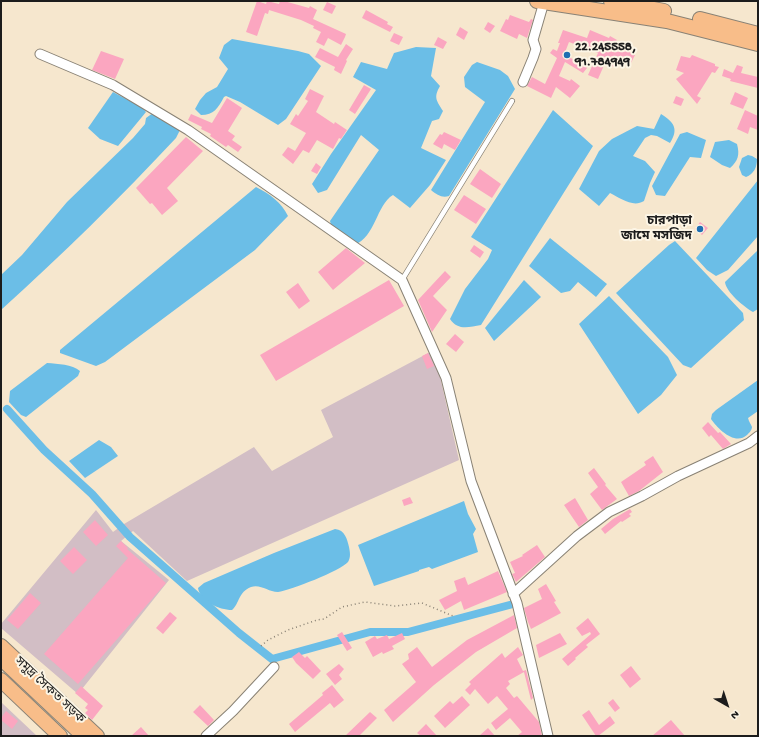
<!DOCTYPE html>
<html>
<head>
<meta charset="utf-8">
<style>
  body { margin:0 }
  #map { position:relative; width:759px; height:737px; overflow:hidden; background:#f6e7ce; font-family:"Gochi Hand",sans-serif }
  canvas { display:block }
  .frame { position:absolute; inset:0; border:2px solid #1c1c1c; pointer-events:none }
  .north { position:absolute; left:707px; top:685px; width:40px; height:40px; -webkit-text-stroke:3px #fcf5e5; paint-order:stroke; rotate:141deg; font-size:11px; font-weight:700; line-height:16px; text-align:center; color:#1c1c1c }
  .north::after { content:''; display:block; margin:auto; width:14px; height:18px; background:#1c1c1c; clip-path:polygon(50% 0,100% 100%,50% 72%,0 100%) }
</style>
</head>
<body>
<div id="map">
<canvas width="759" height="737"></canvas>
<div class="frame"></div>
<div class="north">N</div>
</div>
<script>
const c = document.querySelector('canvas').getContext('2d');
c.lineJoin = 'round';
function fill(path, color) {
  c.fillStyle = color;
  c.fill(path, 'evenodd');
}
function stroke(path, color, width, dash) {
  c.strokeStyle = color;
  c.lineWidth = width;
  c.lineCap = dash ? 'butt' : 'round';
  c.setLineDash(dash || []);
  c.stroke(path);
}
function write(font, color, halo, rows, align = 'center') {
  c.font = font + ' "Gochi Hand","Noto Sans Bengali",sans-serif';
  c.lineWidth = 4;
  c.setLineDash([]);
  c.textBaseline = 'middle';
  c.strokeStyle = halo;
  c.fillStyle = color;
  for (const [text, x, y, turn = 0] of rows) {
    c.save();
    c.translate(x, y);
    c.rotate((+turn || 0) * Math.PI / 180);
    c.textAlign = isNaN(turn) ? turn : align;
    if (halo) c.strokeText(text, 0, 0);
    c.fillText(text, 0, 0);
    c.restore();
  }
}
const industrial = new Path2D(`
  M434 350 459 460 187 581 133 531 121 541 169 580 78 694 1 628V624L96 510 113 532 124 524 254 447 272 471 333 437 321 410Z
  M1 702 37 736H1Z`);
const water = new Path2D(`
  M232 39 298 51 309 54 321 66 286 119 278 125 240 102 226 96 224 97C218 108 214 115 201 115L195 109 200 100 206 93 217 87 228 69 219 58 224 45Z
  M416 47 436 48 431 76 440 86C433 98 437 101 443 111L439 119 432 121 421 148 446 160 430 185 410 208 393 195C376 205 376 237 354 245L332 228 330 221 379 150 361 135 327 190 318 193 312 184 331 154 376 90 353 77 361 62 387 69 394 53Z
  M477 62 500 70 508 76 515 89 449 196C442 198 437 195 431 190L485 102 465 87 464 77 472 65Z
  M113 92 143 108 146 112 118 146 100 139 88 128Z
  M553 110 593 146 481 325C469 327 458 331 450 319L465 289 488 259 492 250 471 237Z
  M153 113 180 130 176 138C120 198 62 255 1 310V275L22 255 67 202 133 138 145 124 146 118Z
  M661 114C674 122 679 129 670 143L657 136 651 135 645 138 633 156 645 161 655 172 650 183 644 201C633 208 620 198 610 193L599 206 579 189 599 151 612 139 637 126 654 129Z
  M687 132 706 140 701 158 690 157 665 196 656 195 652 186 680 134Z
  M729 140 737 144C740 155 738 161 730 168L722 165 710 157 715 142Z
  M748 155 752 156 757 159C757 167 754 174 746 177L742 175 739 167 742 158Z
  M758 180V236L728 270 716 276 707 270 696 258Z
  M256 187C270 194 281 202 288 216L255 250 105 362 96 366 60 353V350Z
  M550 238 607 284 596 297 578 282 570 291 561 293 529 266Z
  M675 241 743 313 744 320 691 368 683 365 616 293 669 245Z
  M758 250V309L753 312C744 307 726 292 725 282Z
  M524 280 541 297 494 341 485 328Z
  M609 296 668 357 677 375 661 395 638 414 579 324Z
  M47 363C58 364 72 364 80 371L78 376 26 417 21 415 9 402 10 391Z
  M758 380V411L748 418C749 422 751 424 752 427 752 430 749 433 747 435 735 446 718 429 711 419L712 414 716 410Z
  M99 440 111 447 118 456 85 478 69 461Z
  M464 501 468 514 476 529 473 534 478 552 432 569 429 567 419 570V571L374 586 358 545Z
  M335 529C345 530 347 539 349 547 350 552 351 557 348 562 340 571 291 590 278 592 268 592 261 584 251 587 238 592 240 603 232 610 219 610 200 601 198 588L204 583 274 553Z`);
const canal = new Path2D(`
  M7 409 44 450 92 494 130 537 239 633 272 659 370 632H408L517 603`);
const building = new Path2D(`
  M257 1 266 4 267 1 279 4 280 1H284L309 8 310 6 317 10 313 19 346 34 345 37 341 45 328 38 324 46 316 42 321 32 313 28 314 26 301 20 269 10 268 14 265 13 257 36 246 32Z
  M327 2 336 6 332 14 323 10Z
  M366 10 388 22 387 24 393 27 390 32 362 18Z
  M510 15 529 22 531 19 533 20 527 38 519 34 517 39 500 31 506 19 508 20Z
  M488 22 495 26 490 33 484 29Z
  M460 27 468 32 464 40 456 35Z
  M563 30 587 38 590 30 609 38 610 36 617 40 615 43 635 55 631 63 621 57 616 68 605 63 598 79 588 75 598 53 569 42 564 55 575 60V59L587 68 583 73 565 62 559 76 570 81 571 79 580 86 570 98 556 87 551 98 527 86 532 77 545 84 557 58 550 53 553 49 557 51 560 43H558Z
  M394 33 403 37 399 45 390 41Z
  M438 37 447 42 443 49 434 45Z
  M346 44 353 49 346 60 347 61 341 74 334 70 335 67 315 57 320 48 338 57Z
  M101 51 124 59 115 79 92 70Z
  M692 55 715 64V66L719 67 715 73 712 72 697 96 701 98 697 104 676 79 684 73 676 70 681 56 690 58Z
  M737 65 743 67 741 73 758 77V88L730 81 731 79 722 76 724 69 733 73Z
  M364 85 371 89 355 114 349 110Z
  M310 89 324 96 316 112 334 124 335 122 347 130 341 139 339 138 333 149 317 140 309 153 303 150 293 164 282 155 288 147 295 151 306 133 290 124 296 114 298 116 308 101 305 99Z
  M735 92 748 98 743 109 730 104Z
  M676 96 684 99 681 106 673 103Z
  M227 98 242 108 228 131 235 136 232 140 242 147 238 152 228 145 226 147 210 136 211 134 201 129 202 127 188 120 191 114 212 123Z
  M745 110 758 116V130L750 127 748 134 737 129Z
  M444 132 461 140 455 150 444 144 442 149 433 144 440 134 442 135Z
  M186 137 203 151 167 188 178 201 162 215 152 203 150 204 136 188Z
  M316 163 321 167 317 174 311 171Z
  M480 169 501 184 492 198 470 184Z
  M464 195 486 209 476 224 454 210Z
  M700 222 708 228 702 235 695 229Z
  M474 245 484 252 480 258 470 251Z
  M346 248 365 263 333 290 318 272Z
  M445 271 451 277 433 296 447 310 432 332 418 300Z
  M389 280 404 306 276 381 260 355Z
  M298 283 310 301 299 309 286 292Z
  M455 334 464 342 456 352 446 344Z
  M428 353 434 366 427 369 422 356Z
  M708 422 718 433 720 432 731 444 723 449 711 435 709 437 702 428Z
  M653 456 663 472 639 491 629 496 621 482 646 465 644 462Z
  M594 468 606 484 605 485 617 499 602 510 590 494 598 487 588 473Z
  M410 497 413 503 404 506 402 500Z
  M575 498 588 520 579 527 564 505Z
  M630 509 632 512 629 514 631 516 622 522 621 521 605 534 601 529 613 519Z
  M95 520 108 535 96 546 83 532Z
  M121 541 128 548 127 549 166 583 78 684 44 654 128 558 116 546Z
  M537 545 545 557 516 582 512 574 515 573 510 562 523 556 522 555Z
  M74 547 87 560 73 574 60 561Z
  M498 571 507 592 464 610 461 601 445 610 439 600 457 591 454 581 465 577 468 585Z
  M546 584 556 601 554 602 561 613 531 629 528 622 524 608 542 599 538 589Z
  M30 593 41 603 18 629 7 620Z
  M170 612 177 618 163 634 156 628Z
  M514 615 517 628 476 652 434 685 393 722 384 710 416 682 402 664 409 659 408 654 417 647 432 667 467 640Z
  M588 618 600 634 586 645 588 647 575 658 576 659 568 666 562 659 591 634 590 632 582 636 576 628Z
  M342 632 352 648 347 651 337 635Z
  M402 633 405 639 392 646 394 649 383 654 382 652 373 657 365 642 375 636 377 639 387 635 389 639Z
  M560 633 567 644 539 658 536 645Z
  M518 647 523 655 517 659 523 671 526 670 533 698 531 700 524 672 508 681 510 684 506 688 514 698 517 696 539 722 542 736H517L522 732 510 718 496 730 491 723 508 709 497 696 488 704 475 689 470 695 465 690 471 684 469 682 502 653 505 658Z
  M299 652 305 658 307 656 321 671 313 679 296 663 292 657Z
  M339 664 344 669 339 675 342 679 335 685 326 674Z
  M631 666 641 679 630 688 620 675Z
  M332 685 344 700 334 708 330 703 295 732 289 724 323 695 322 693Z
  M81 686 103 706 92 720 85 713 88 710 85 708 88 704 75 693Z
  M462 696 470 705 445 728 434 716 450 701 453 704Z
  M613 699 620 708 615 712 608 703Z
  M200 705 214 720 208 726 193 712Z
  M589 710 599 725 610 716 615 723 598 736H596L582 715Z
  M6 711 18 721 12 729 1 720V718Z
  M370 712 377 718 359 736H345Z
  M671 720 685 736H652Z
  M426 724 437 736H421L417 733Z
  M141 727 149 736H131Z
  M488 728 495 736H479Z`);
const path = new Path2D(`
  M261 646 268 640 288 630 317 620 324 619 342 607 365 602 395 606 422 603 453 616`);
const lane = new Path2D(`
  M402 280 512 101`);
const street = new Path2D(`
  M40 54 113 85 188 130 402 280 446 378 471 481 517 603 548 736
  M523 82 533 58 536 49 533 40 544 2
  M513 594 577 536 609 512 642 496 678 476 749 443 758 436
  M206 736 233 711 274 667`);
const primary = new Path2D(`
  M537 1 667 21 758 44
  M611 1 664 11
  M700 19 758 34
  M1 646 97 736
  M1 680 60 736`);
const highway = new Path2D(`
  M1 657 85 736`);
const markers = [
  [567,55,4,"#1f6fb2"],
  [700,229,4,"#1f6fb2"]
];
const poiNames = [
  ["22.245558,",575,48],
  ["91.784949",575,63],
  ["চারপাড়া",692,222,"right"],
  ["জামে মসজিদ",692,237,"right"]
];
const streetNames = [
  ["সমুদ্র সৈকত সড়ক",49,691,43]
];
fill(industrial, '#d2bec5');
fill(water, '#6bbee7');
stroke(canal, '#6bbee7', 8);
fill(building, '#fba6c0');
stroke(lane, '#898275', 6);
stroke(street, '#898275', 11);
stroke(primary, '#898275', 16);
stroke(highway, '#898275', 18);
stroke(path, '#898275', 1.5, [1, 3]);
stroke(lane, '#fff', 4.5);
stroke(street, '#fff', 9);
stroke(primary, '#f8bd89', 14);
stroke(highway, '#f8bd89', 16);
for (const [x, y, r, color] of markers) {
  const dot = new Path2D();
  dot.arc(x, y, r, 0, 2 * Math.PI);
  c.fillStyle = color;
  c.fill(dot);
  stroke(dot, '#fcf5e5', 1.5);
}
write('bold 13px', '#1c1c1c', '#fcf5e5', poiNames, 'left');
write('13px', '#1c1c1c', '#fcf5e5', streetNames);
</script>
</body>
</html>
